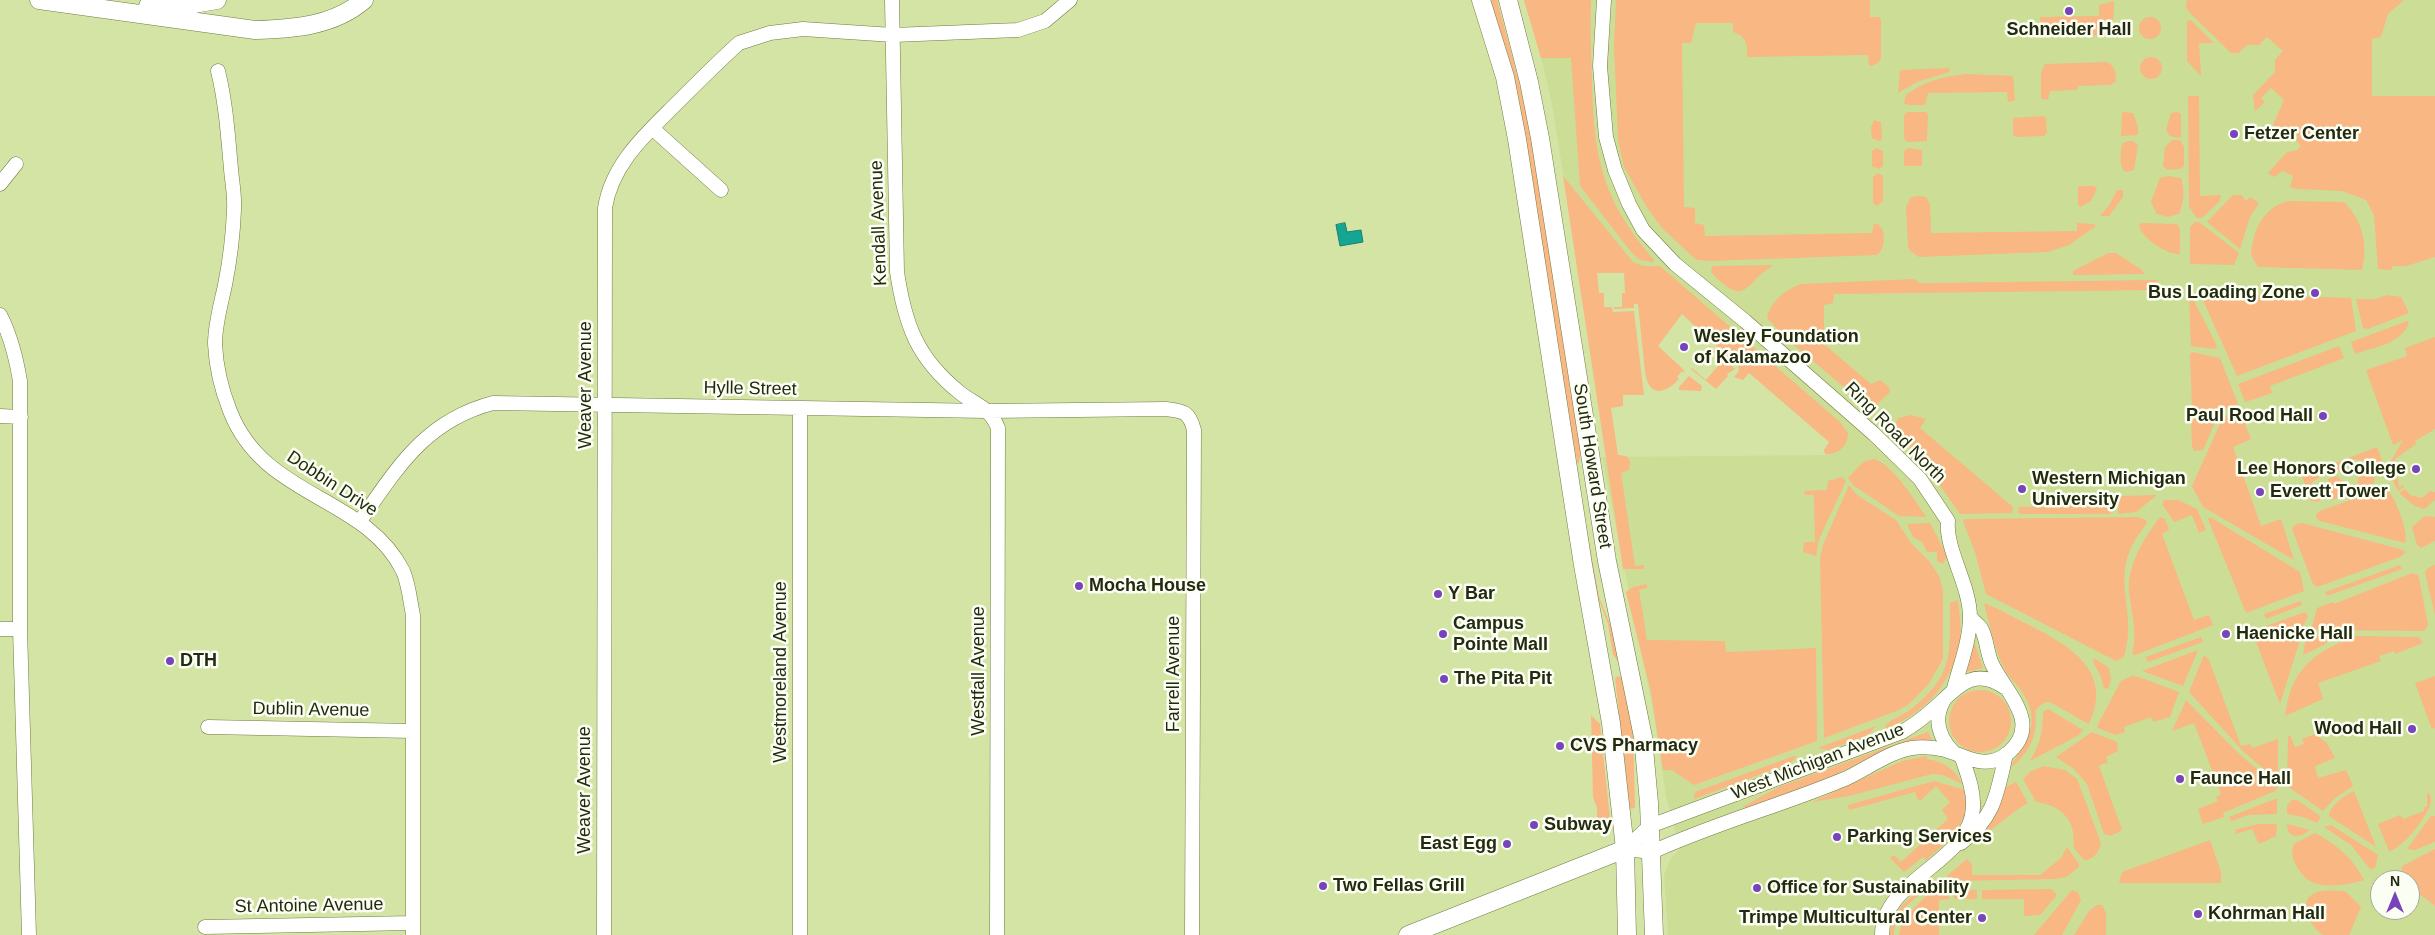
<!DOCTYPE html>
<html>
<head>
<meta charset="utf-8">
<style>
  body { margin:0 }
  #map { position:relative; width:2435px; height:935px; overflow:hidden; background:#d4e4a5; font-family:Arial,sans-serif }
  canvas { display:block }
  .north { position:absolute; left:2370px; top:870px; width:50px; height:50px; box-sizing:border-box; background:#fbfef2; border:1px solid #a5a998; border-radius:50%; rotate:0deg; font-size:14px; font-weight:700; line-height:20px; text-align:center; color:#242a11 }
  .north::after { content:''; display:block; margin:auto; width:18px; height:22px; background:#74b; clip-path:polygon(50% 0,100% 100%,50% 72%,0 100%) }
</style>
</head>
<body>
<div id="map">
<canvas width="2435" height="935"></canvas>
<div class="north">N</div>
</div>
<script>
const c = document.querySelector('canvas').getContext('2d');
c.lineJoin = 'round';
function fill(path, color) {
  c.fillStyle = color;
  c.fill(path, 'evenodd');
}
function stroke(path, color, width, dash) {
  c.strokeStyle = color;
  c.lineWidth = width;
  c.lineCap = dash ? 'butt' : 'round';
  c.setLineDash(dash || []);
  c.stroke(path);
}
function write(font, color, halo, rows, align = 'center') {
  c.font = font + ' Arial,sans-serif';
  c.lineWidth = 5;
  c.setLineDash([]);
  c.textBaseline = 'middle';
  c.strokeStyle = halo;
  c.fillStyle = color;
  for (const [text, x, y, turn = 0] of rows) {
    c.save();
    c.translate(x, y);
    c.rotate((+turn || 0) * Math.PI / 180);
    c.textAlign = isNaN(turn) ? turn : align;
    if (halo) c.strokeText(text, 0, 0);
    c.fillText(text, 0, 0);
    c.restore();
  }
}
const built = new Path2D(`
  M1524 0H2435V935H1668L1664 874 1671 858 1680 849 1666 796 1653 711 1602 457 1824 455 1828 454 1824 450 1830 442 1836 419 1693 295 1621 262H1577L1552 104 1541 58ZM2380 880H2410V910H2380Z`);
const green = new Path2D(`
  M1490 0H1497L1527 111 1581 453 1578 466Z
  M1524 0H1591C1590 27 1591 54 1592 81 1594 159 1602 199 1654 260L1653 262 1640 260 1632 253 1580 186 1571 58H1541Z
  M1616 0H1870V17H1879L1881 20V58L1878 63 1871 66 1869 65 1868 55 1747 57C1748 44 1746 36 1733 32V23H1696L1691 43H1682L1684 207 1695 208V223L1704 225 1705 236 1872 233 1874 224H1878L1883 230C1884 239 1885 248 1877 255L1711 261 1697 260 1693 257 1661 227 1646 206 1624 167 1618 140 1614 46Z
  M2187 0H2404L2388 14 2381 37 2372 39V96H2435V257L2406 266H2392V270L2378 269 2374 215 2366 200 2342 191 2297 189 2290 187 2293 176 2282 171 2274 177 2268 173 2287 152 2297 150 2301 146 2296 140 2298 137 2294 133 2286 139 2273 125 2284 100 2271 88 2261 98 2265 102 2255 111 2253 95 2275 72V60L2283 51 2267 37 2259 45H2247L2239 53H2231L2189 12 2186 7Z
  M2114 1 2113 27 2107 35 2048 37 2041 32 2040 17 2099 16V5Z
  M2139 28a11 11 0 1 1 22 0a11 11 0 1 1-22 0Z
  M2191 20 2214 43H2199L2201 76 2187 61V21Z
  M2140 68a11 11 0 1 1 22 0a11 11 0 1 1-22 0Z
  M2107 62C2115 66 2116 72 2116 81L2111 85 2078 86 2077 90 2050 91 2048 100 2041 99V73L2045 64Z
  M1950 68 1949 72 1917 82 1898 93 1900 70Z
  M1967 74 2013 76 2015 101 2008 102 2007 92 1928 93 1925 105H1908L1904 103 1906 95C1923 81 1946 76 1967 74Z
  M2188 96H2199L2200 196 2221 195 2220 201 2202 218H2197L2189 207Z
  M1907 112H1926L1928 114 1927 141 1907 142 1904 138V116Z
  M2122 112 2133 113 2138 127V135L2121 136Z
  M2178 112 2181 114V137L2178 138 2170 136 2166 130 2171 113Z
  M2043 116 2046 118 2047 132 2044 136 2016 137 2013 135V118Z
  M1874 120 1881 122 1882 139 1879 141 1872 138 1871 127Z
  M2172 140H2180L2184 147V166L2180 169 2167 170 2163 166 2165 147Z
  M2127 141H2133L2138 145 2134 170 2126 172C2118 167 2121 152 2122 144Z
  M1876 148 1883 151V166L1879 169 1872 166V151Z
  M1908 148 1922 150V166H1904V151Z
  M1878 173 1883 176V201L1877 206 1873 203V177Z
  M1563 176 1633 262 1643 266H1660L1840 422 1848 433C1848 446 1838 455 1825 454L1824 450 1829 442 1749 373 1743 380 1734 377 1739 371 1738 366 1682 314 1658 346 1684 370V373L1682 371 1677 377 1679 379C1665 394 1649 398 1645 372L1638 304H1634V308L1614 309V307H1622V293H1625L1624 273H1597L1599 293H1604V307H1612L1613 312 1634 311 1644 395H1623V406L1611 408 1618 455 1627 456 1630 462 1629 470 1621 473 1635 566 1644 565V569H1623Z
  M2168 176 2181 178C2185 191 2184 201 2179 214L2168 217 2157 214 2151 202 2160 178Z
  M2078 186H2094L2097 189 2091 201 2080 207 2078 204Z
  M2117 190H2123V197L2109 216H2100L2110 204Z
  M2233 195H2241L2246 201 2250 197 2259 203 2250 217 2240 249 2207 222Z
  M1919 196 1926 197 1930 204 1931 233 2077 231V223L2094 224 2096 226 2069 245 2048 252 1919 257 1910 251 1908 246 1906 207 1911 197Z
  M2289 201 2344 202C2363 221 2368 245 2362 270L2258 267 2251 255C2253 230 2263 207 2289 201Z
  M2195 222H2199L2239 253 2234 265 2190 264V227Z
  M2142 223 2177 224 2180 229V254C2167 255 2141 238 2139 225Z
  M2108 253H2116L2142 270 2144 274 2073 275V271Z
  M1772 265C1770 269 1764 271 1760 275 1745 290 1741 299 1721 282 1717 278 1712 275 1711 270L1713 266Z
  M1914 279 1919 283H1926L2157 280 2154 290 1834 294 1833 303 1824 305V344L1871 384 1880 380 1889 387 1890 392 1871 410 1788 340 1767 318C1771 301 1785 290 1801 284Z
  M2205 293 2351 298 2356 331 2237 376 2202 298Z
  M2191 295 2217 346 2215 349 2191 346 2189 296Z
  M2388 295 2401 297 2409 313 2368 329 2363 328 2356 299H2375Z
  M2407 321 2409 322C2402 344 2374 347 2355 354L2351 342Z
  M2435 337V429L2415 441 2416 444 2395 459 2399 487 2403 485 2404 487 2398 491 2393 481 2391 461 2403 440 2393 445 2366 370 2407 356 2405 348Z
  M1710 346 1735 369 1727 374 1728 376 1716 389 1691 369 1692 368 1706 380 1723 360 1709 348Z
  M2339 346 2344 358 2270 386 2272 393 2245 402 2238 384Z
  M2192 352 2220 358 2238 404C2225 410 2205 418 2192 409L2190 355Z
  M1689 376 1702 386 1701 391 1679 390V387Z
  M2240 411 2251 439 2233 447 2261 526 2281 519 2294 560 2203 507 2192 486 2223 417Z
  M1911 415 1926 419 1920 428 2013 507 2012 513 1960 514 1923 461 1893 429 1898 418Z
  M2197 417H2212L2216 420 2203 450 2194 451 2192 446 2191 422Z
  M2377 447 2385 469 2384 476 2375 473V462L2371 458 2364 461 2354 459 2340 471 2326 472 2310 484 2321 491 2319 502 2311 501 2302 476Z
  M1874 459C1892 464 1916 501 1926 517L1899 516 1853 485 1848 478 1863 462Z
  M2356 464 2362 470 2373 473 2375 480 2372 484 2332 500 2329 499 2328 479 2336 476 2349 485 2357 484 2359 477 2349 470 2351 465Z
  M1842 477 1846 481 1819 539 1816 556 1803 552 1804 542H1815L1814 495H1805L1804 491 1827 490 1828 481Z
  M1849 485 1857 495 1896 520 1911 543 1930 562 1939 576 1943 590V659L1928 685 1909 704 1899 710 1824 738 1820 558 1823 545Z
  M2385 488C2394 493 2410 534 2405 543L2320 521 2316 518 2317 513 2322 510Z
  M2405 489 2410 495 2422 498 2430 491 2435 492V500L2424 509 2415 506 2399 493Z
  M2157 495 2136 512 2118 514 2119 496Z
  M2095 496H2111V514H2020L2018 512 2019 507 2081 506 2086 500Z
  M2164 500H2178L2197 509 2206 530 2199 533 2192 515 2174 522 2162 504Z
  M1584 513 1599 597 1612 629 1620 660 1618 661 1613 655 1608 624 1597 595Z
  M2425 516 2435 517V541L2421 548 2417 545 2412 527Z
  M2138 517 2146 520 2147 523C2140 533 2133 541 2129 553 2120 577 2127 597 2128 622 2129 634 2127 645 2124 657L2116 661 1986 594 1975 552 1963 521 1965 519Z
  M2160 517 2165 519 2169 530 2162 534 2194 620 2209 615 2213 625 2135 655 2132 653C2138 632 2131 613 2129 591 2127 565 2144 538 2160 517Z
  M2210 517 2300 572 2304 591 2246 613 2208 519Z
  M1930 523 1947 556 1943 564 1937 561V552H1927L1922 542 1913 537 1907 524Z
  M2302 523 2400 549 2406 552 2400 557 2317 587 2313 584 2292 529 2296 524Z
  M2400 565 2402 569 2327 596 2325 592Z
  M2435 565V615L2425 573 2428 568Z
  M2412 573 2418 575 2419 578 2428 625 2424 631 2311 630 2317 608 2333 602 2334 604Z
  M1647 584V588L1639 590 1647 640 1725 641 1726 652 1816 648 1817 741 1694 785 1672 770H1663L1651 692 1626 592 1633 587Z
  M1958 600C1959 612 1962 627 1960 639 1954 682 1924 715 1884 729 1889 718 1901 717 1911 709 1954 676 1950 653 1950 603Z
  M2301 601 2302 605 2266 619 2264 614Z
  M1984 603C2000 609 2014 618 2029 625 2070 646 2114 671 2089 724 2082 721 2052 702 2049 702 2042 702 2039 707 2035 711 2039 735 2028 755 2009 769 2024 745 2042 724 2024 695 2019 686 2010 679 2005 670 1994 650 1990 625 1984 603Z
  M2305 612 2308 616 2301 630H2272L2267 628 2269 625Z
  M1972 636 1983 668 1962 673Z
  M2265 636H2297L2300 640 2280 704 2256 642Z
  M2310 636H2328L2330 639 2324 645 2303 655 2305 643Z
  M2355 636 2419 637 2423 643 2395 654 2394 651 2379 656 2381 661 2318 683 2323 699 2285 716C2291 669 2313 653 2355 636Z
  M2201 637 2203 642 2148 662 2146 657Z
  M2198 650 2183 686 2142 671Z
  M2204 655 2209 660 2241 746 2250 744 2252 748 2278 739V781L2244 752 2189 692Z
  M2094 658 2109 668 2111 679 2108 689 2104 688 2101 677 2093 662Z
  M1618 676 1623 678 1633 732 1635 808 1630 809 1615 678Z
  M2132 676 2139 677 2179 692 2170 717 2153 722 2151 717 2124 727 2125 732 2115 735 2098 728 2097 726 2121 681Z
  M2435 676V728L2432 729 2415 683Z
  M1949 721a31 31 0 1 1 62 0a31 31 0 1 1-62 0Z
  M2186 700 2238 753 2278 787 2275 791 2223 813 2224 817 2203 824 2198 809 2218 801 2216 797 2221 794 2194 723 2172 731Z
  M2048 709 2083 730 2079 735 2030 761C2040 744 2043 732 2043 712Z
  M1591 715 1600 724 1610 819 1600 820 1597 818V808L1593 797Z
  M1876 726 1868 735 1828 750 1818 748Z
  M1928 732 1932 741C1893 738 1862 764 1828 778 1801 789 1772 798 1744 808V806L1779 787Z
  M2092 732 2117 742 2118 751 2106 757 2108 764 2105 763 2099 766 2122 830 2111 836 2104 834 2087 784 2074 769 2056 757Z
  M2315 734 2327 743 2335 758 2315 766 2318 778 2346 770 2353 786 2335 798 2323 811 2287 786 2288 736 2290 735 2295 747 2304 744 2302 739Z
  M1794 756H1797L1791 763 1694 799 1695 792Z
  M1927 756V759C1942 761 1956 769 1962 784L1943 775 1932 774 1849 796 1812 802 1902 761Z
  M2044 766 2065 770 2077 779 2101 843C2100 852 2092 861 2084 860 2081 856 2076 852 2074 847 2073 843 2074 837 2073 832 2070 813 2053 804 2036 802L2023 779 2031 771Z
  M1934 781 1965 790C1972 823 1948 841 1926 860L1923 857 1904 872 1890 858 1894 855 1901 862 1948 819 1942 810 1950 802 1936 786 1921 800H1918L1915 792 1849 810 1848 805Z
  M2016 782 2028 803 2018 809 1975 842 2004 788Z
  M2354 791 2376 847 2329 816C2330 805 2344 796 2354 791Z
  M2427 793H2429C2431 797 2432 800 2430 805 2427 817 2401 850 2389 851L2378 824 2400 815 2403 819 2424 811V807H2427Z
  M2275 799H2277V814L2249 815 2231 821 2229 817Z
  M2292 800H2297L2319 815 2320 818 2317 823 2303 817 2287 814V806Z
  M2431 816H2435V842L2415 850 2407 849Z
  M2258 824H2277L2276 836 2259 844 2252 829 2236 834 2235 830Z
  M2287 824 2310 830 2302 835 2294 836 2288 832Z
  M2331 825 2378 855 2375 868 2370 869 2351 845 2324 827Z
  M2315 833C2337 845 2352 857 2364 880 2349 885 2321 890 2307 879 2303 876 2300 871 2297 867 2293 859 2290 853 2294 844Z
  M2210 840 2221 872V883H2119L2122 872Z
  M2067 847 2079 864V867L2066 877 2055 879 1953 881 1947 876 1967 859 1972 864V875H2040L2061 858Z
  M2435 849V906L2422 896 2410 892V880H2402V866Z
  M2052 889 2057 895 2040 915 2024 916V899H1982V890Z
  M1977 890V899H1954V891Z
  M2072 890 2078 892 2081 900 2062 935H2034Z
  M1931 891H1949V899L1939 900V935H1899L1902 920Z
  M2345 891 2361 907 2349 935H2323C2312 928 2297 903 2313 894 2321 889 2336 891 2345 891Z
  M1917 892H1923C1908 904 1894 914 1894 935H1890C1891 915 1902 904 1917 892Z
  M2097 905H2102L2106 913V935H2074L2089 911Z`);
const water = new Path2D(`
  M1345 223 1347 232 1361 230 1363 242 1340 246 1336 225Z`);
const minor = new Path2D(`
  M892 0 897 272C905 325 917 358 959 392 975 405 990 407 998 428L997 935
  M1604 0 1600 66 1606 137 1615 170 1629 204 1643 230 1675 264 1745 321 1874 434 1920 479 1948 521C1945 549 1970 585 1970 617 1970 640 1960 666 1954 688
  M218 71C226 104 228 136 231 169 232 182 235 196 234 210 233 235 230 260 225 285 221 304 215 324 215 344 216 365 222 391 230 411 264 499 365 495 403 571 409 585 410 601 413 615V935
  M652 128 721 190
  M0 184 16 164
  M0 315C11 336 16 357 20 381V629L29 935
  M800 409V935
  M0 416 21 417
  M360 521C398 467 425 421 493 403L988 411 1166 409C1183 411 1189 411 1194 430L1192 935
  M0 629H20
  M1944 700C1933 719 1939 738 1954 753
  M208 727 413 731
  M1961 843C1995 817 1997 794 2006 754
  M1625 849 1652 852C1715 823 1783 805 1847 778 1868 768 1889 752 1912 748 1925 746 1942 748 1954 753 1972 760 1988 768 2007 754 2044 724 2005 692 1992 664 1987 654 1987 638 1981 628 1978 624 1973 621 1970 617
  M1625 849 1650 826 1902 732C1912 726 1922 719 1931 711 1954 692 1971 664 2004 687
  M205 927 413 923
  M604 935 605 208C612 163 647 133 678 102 698 82 718 62 739 43L770 33 803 29 893 35 1018 30 1045 21 1070 0
  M1882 935C1882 879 1971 862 1973 807 1974 790 1967 773 1962 758`);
const tertiary = new Path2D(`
  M39 0 255 30C293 29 334 26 364 0
  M1481 0 1505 77 1517 139 1583 565 1611 723 1625 849 1627 935
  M1508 0 1529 82 1540 138 1607 561 1643 737 1649 803 1654 935
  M148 6 169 8 217 0
  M1408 935 1625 849`);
const markers = [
  [2069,11,5,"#74b"],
  [2234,134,5,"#74b"],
  [2315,293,5,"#74b"],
  [1684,347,5,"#74b"],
  [2323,416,5,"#74b"],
  [2416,469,5,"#74b"],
  [2022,489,5,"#74b"],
  [2260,492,5,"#74b"],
  [1079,586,5,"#74b"],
  [1438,594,5,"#74b"],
  [1443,634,5,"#74b"],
  [2226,634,5,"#74b"],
  [170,661,5,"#74b"],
  [1444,679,5,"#74b"],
  [2412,729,5,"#74b"],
  [1560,746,5,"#74b"],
  [2180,779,5,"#74b"],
  [1534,825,5,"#74b"],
  [1837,837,5,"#74b"],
  [1507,844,5,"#74b"],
  [1323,886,5,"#74b"],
  [1757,888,5,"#74b"],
  [2198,914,5,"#74b"],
  [1982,918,5,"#74b"]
];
const poiNames = [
  ["Schneider Hall",2069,30,"center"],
  ["Fetzer Center",2244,134],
  ["Bus Loading Zone",2305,293,"right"],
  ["Wesley Foundation",1694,337],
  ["of Kalamazoo",1694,358],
  ["Paul Rood Hall",2313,416,"right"],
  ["Lee Honors College",2406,469,"right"],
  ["Western Michigan",2032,479],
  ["University",2032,500],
  ["Everett Tower",2270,492],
  ["Mocha House",1089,586],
  ["Y Bar",1448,594],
  ["Campus",1453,624],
  ["Pointe Mall",1453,645],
  ["Haenicke Hall",2236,634],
  ["DTH",180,661],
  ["The Pita Pit",1454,679],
  ["Wood Hall",2402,729,"right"],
  ["CVS Pharmacy",1570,746],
  ["Faunce Hall",2190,779],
  ["Subway",1544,825],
  ["Parking Services",1847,837],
  ["East Egg",1497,844,"right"],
  ["Two Fellas Grill",1333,886],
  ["Office for Sustainability",1767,888],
  ["Kohrman Hall",2208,914],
  ["Trimpe Multicultural Center",1972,918,"right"]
];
const streetNames = [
  ["Kendall Avenue",879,223,-92],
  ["Weaver Avenue",586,385,-90],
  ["Hylle Street",750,389,1],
  ["Ring Road North",1895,433,45],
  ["South Howard Street",1592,466,81],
  ["Dobbin Drive",332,484,33],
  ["Westfall Avenue",979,671,-90],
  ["Westmoreland Avenue",781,672,-90],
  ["Farrell Avenue",1174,674,-90],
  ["Dublin Avenue",311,710,1],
  ["West Michigan Avenue",1818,762,-21],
  ["Weaver Avenue",585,790,-90],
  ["St Antoine Avenue",309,906,-1]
];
fill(built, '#ccde96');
fill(green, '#f8b783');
fill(water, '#14a692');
stroke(water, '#19816b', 1);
stroke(minor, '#6e7b40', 15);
stroke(tertiary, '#6e7b40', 19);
stroke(minor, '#fff', 14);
stroke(tertiary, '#fff', 18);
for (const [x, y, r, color] of markers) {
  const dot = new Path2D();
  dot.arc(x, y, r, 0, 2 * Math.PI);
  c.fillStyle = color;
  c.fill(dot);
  stroke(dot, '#fbfef2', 2);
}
write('bold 18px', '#242a11', '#fbfef2', poiNames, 'left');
write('18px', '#242a11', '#fbfef2', streetNames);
</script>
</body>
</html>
